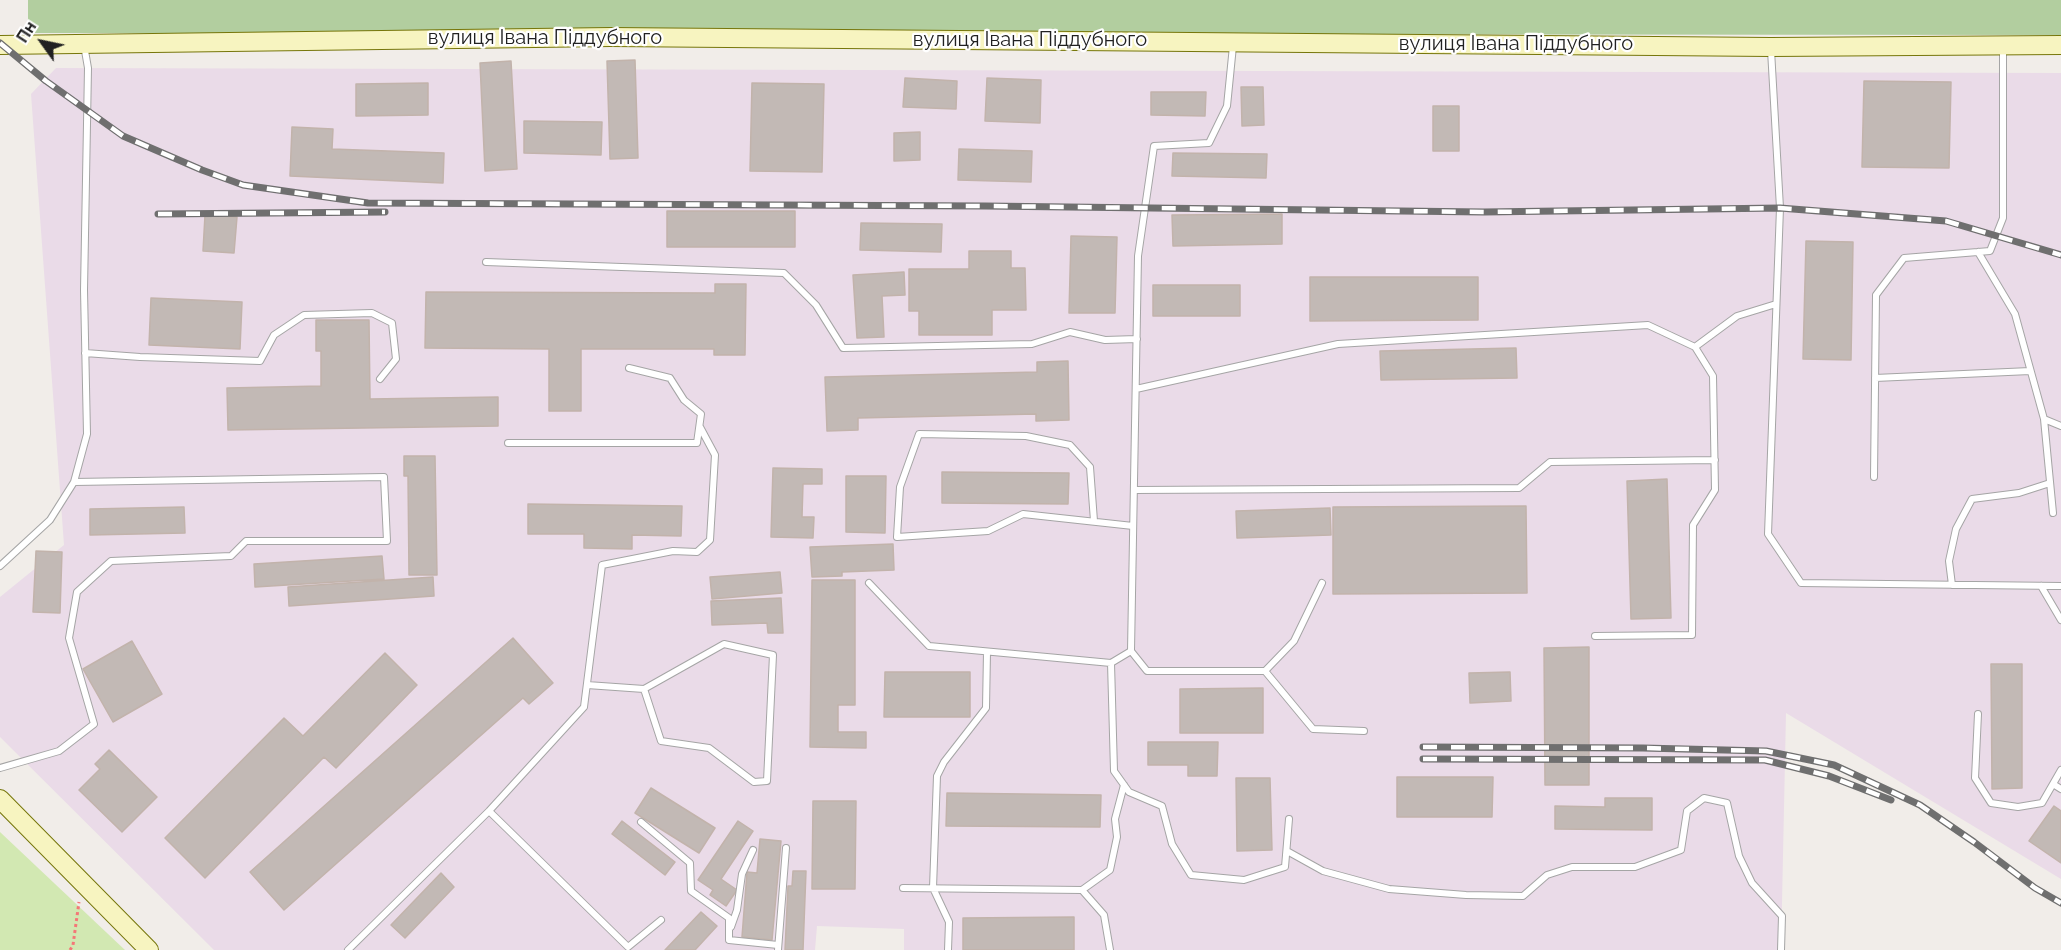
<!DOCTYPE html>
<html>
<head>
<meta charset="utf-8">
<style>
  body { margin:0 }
  #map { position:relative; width:2061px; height:950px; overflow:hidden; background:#f1ede9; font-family:Raleway,sans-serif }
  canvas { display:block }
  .north { position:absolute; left:12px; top:12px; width:60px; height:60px; -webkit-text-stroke:4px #fff; paint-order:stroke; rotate:303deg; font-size:16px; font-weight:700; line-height:24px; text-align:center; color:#212121 }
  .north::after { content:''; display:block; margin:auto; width:21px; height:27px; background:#212121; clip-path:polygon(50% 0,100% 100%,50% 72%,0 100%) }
</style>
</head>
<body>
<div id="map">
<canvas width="2061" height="950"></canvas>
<div class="north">Пн</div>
</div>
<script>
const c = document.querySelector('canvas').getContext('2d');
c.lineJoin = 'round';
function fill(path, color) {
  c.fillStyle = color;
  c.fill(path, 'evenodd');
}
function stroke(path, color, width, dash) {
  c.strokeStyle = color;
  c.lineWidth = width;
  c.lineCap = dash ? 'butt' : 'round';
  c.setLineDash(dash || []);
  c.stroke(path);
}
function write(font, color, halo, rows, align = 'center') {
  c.font = font + ' Raleway,sans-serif';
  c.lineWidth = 4.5;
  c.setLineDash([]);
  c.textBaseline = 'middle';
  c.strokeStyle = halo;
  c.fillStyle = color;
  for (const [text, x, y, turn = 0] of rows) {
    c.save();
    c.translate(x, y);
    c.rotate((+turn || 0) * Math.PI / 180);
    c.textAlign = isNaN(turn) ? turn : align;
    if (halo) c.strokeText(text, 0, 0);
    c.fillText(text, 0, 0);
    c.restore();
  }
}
const industrial = new Path2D(`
  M56 68 2061 73V879L1786 713 1781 950H904V929L817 926 815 950H214L0 737V597L64 545 31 94Z`);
const grass = new Path2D(`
  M0 832 125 950H0Z`);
const forest = new Path2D(`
  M28 0H2061V35L28 33Z`);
const building = new Path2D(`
  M635 60 638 158 610 159 607 61Z
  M511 61 517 169 485 171 480 63Z
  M905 78 957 81 956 109 903 107Z
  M987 78 1041 80 1040 123 985 121Z
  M1864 81 1951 82 1949 168 1862 167Z
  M428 83V115L356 116V84Z
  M752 83 824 84 822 172 750 171Z
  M1241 87H1263L1264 125 1242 126Z
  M1151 92H1206L1205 116 1151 115Z
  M1433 106H1459V151H1433Z
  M524 121 602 122 601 155 524 153Z
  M292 127 333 129 332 149 444 153 443 183 290 176Z
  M920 132V160L894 161V133Z
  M959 149 1032 151 1031 182 958 180Z
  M1173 153 1267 154 1266 178 1172 176Z
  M667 211H795V247H667Z
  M1282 214V244L1173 246 1172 215Z
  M205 215 237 217 234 253 203 251Z
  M861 223 942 224 941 252 860 250Z
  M1071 236 1117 237 1115 313H1069Z
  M1806 241 1853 242 1851 360 1803 359Z
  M969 251H1011V268H1025L1026 310H992V335H919V311H909V269H969Z
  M904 272 905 295 882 296 884 337 857 338 853 275Z
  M1310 277H1478V320L1310 321Z
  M715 284H746L745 355H714V349H581V411H549V349L425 348 426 292 715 293Z
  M1153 285H1240V316H1153Z
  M151 298 242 302 240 349 149 345Z
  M316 320H369L370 399 498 397V426L228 430 227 388 321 386V351H316Z
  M1516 348 1517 378 1381 380 1380 351Z
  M1068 361 1069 420 1036 421V414L858 418V430L827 431 825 377 1037 372V362Z
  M404 456H435L437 575H409L408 476H404Z
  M773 468 822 469V484H803L802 517H814L813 538 771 537Z
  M942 472 1069 473 1068 504 942 503Z
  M846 476H886L885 533 846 532Z
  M1667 479 1671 618 1631 619 1627 481Z
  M528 504 682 506 681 536 632 535V549L584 548V534H528Z
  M1526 506 1527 593 1333 594V507Z
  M184 507 185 533 90 535V509Z
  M1330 508 1331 535 1237 538 1236 511Z
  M893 544 894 570 842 572V576L812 577 810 547Z
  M36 551 62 552 60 613 33 612Z
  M382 556 384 579 255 587 254 564Z
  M780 572 782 593 712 599 710 577Z
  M433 577 434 596 289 606 288 587Z
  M812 580H855V705H838V732H866V748L810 747Z
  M781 598 783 633H768L767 623 712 625 711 601Z
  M513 638 553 683 529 704 523 698 284 910 250 872Z
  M132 641 162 694 113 722 83 669Z
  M1589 647V785H1545L1544 648Z
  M385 653 417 685 336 768 324 757 205 878 165 838 284 718 303 736Z
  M1991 664H2022V788L1992 789Z
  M885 672H970V717H884Z
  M1510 672 1511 701 1470 703 1469 673Z
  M1263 688V733H1180V689Z
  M1148 742H1218L1217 776H1188V765H1148Z
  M109 750 157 797 122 832 79 790 100 769 95 764Z
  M1397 777H1493L1492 817H1397Z
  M1236 778H1270L1272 850 1237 851Z
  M651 788 715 828 699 853 635 813Z
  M947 793 1101 795 1100 827 946 826Z
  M1605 798H1652V830L1555 829V806L1605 807Z
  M813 801H856L855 889H812Z
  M2054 806 2061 811V863L2029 841Z
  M622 821 675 862 665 875 612 834Z
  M738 821 753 831 721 879 737 890 726 906 710 895 713 890 698 880Z
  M760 839 781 841 772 940 742 937 747 872 757 873Z
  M793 871H806L803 950H785L788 886H792Z
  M441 873 454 887 405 938 391 925Z
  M701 912 717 926 695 950H665Z
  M1074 917V950H963V918Z`);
const path = new Path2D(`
  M70 950 73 945 79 902`);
const lane = new Path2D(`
  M1771 50 1780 208 1768 534 1801 583 2061 586
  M1978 252 2015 314 2044 419 2061 426
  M486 262 784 273 816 305 843 348 1032 344 1070 332 1105 340 1137 339
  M85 353 140 357 260 361 274 335 304 315 372 313 392 323 396 359 380 379
  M1875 378 2030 371
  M1136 389 1338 344 1648 325 1695 347 1737 316 1776 304
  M2044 419 2053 513
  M508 443H697L701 414 684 400 670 378 629 368
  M1874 477 1876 295 1904 258 1990 251 2003 218V46
  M1134 490 1519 488 1550 462 1715 460
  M1094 521 1090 467 1070 445 1026 436 919 434 900 487 897 537 988 531 1023 514 1133 526
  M0 566 50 520 74 482 87 434 84 290 88 68 84 45
  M869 583 929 646 1111 663 1131 651 1138 256 1154 146 1209 143 1227 106 1233 46
  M1952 585 1949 561 1956 529 1972 499 2019 493 2050 483
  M2041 586 2061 620
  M1595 636 1692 635 1693 525 1715 490 1713 376 1695 347
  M1131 651 1147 671H1265L1294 641 1322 583
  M1111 663 1114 771 1129 792 1162 806 1172 844 1191 875 1244 880 1285 867 1289 819
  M1265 671 1313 729 1364 731
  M587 685 644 689 661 741 709 748 754 782 767 781 773 655 724 644 644 689
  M1978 714 1975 778 1991 803 2018 807 2042 803 2061 770
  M0 768 59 751 94 724 69 638 77 592 111 561 231 556 246 541H387L384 477 74 482
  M2053 784 2061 789
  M489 811 628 947 661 920
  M641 822 690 863 691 891 729 918V940L778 945
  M1287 851 1323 871 1389 889 1466 895 1523 896 1547 875 1572 867H1635L1681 850 1687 811 1704 798 1727 803 1739 856 1752 883 1782 916 1781 950
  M903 888 1082 890 1104 915 1110 950
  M1082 890 1110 870 1117 837 1115 819 1124 785
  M731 927 737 910 742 874 753 850
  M348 950 489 811 584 707 602 565 673 551 697 552 710 540 715 455 700 427
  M778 950 786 848
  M948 950 949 922 933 888 937 776 944 762 986 708 987 652`);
const secondary = new Path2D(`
  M0 45 611 37 1771 47 2061 45
  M0 799 149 950`);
const rail = new Path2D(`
  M0 43 46 81 123 136 202 170 243 185 368 203 985 206 1484 212 1780 208 1946 221 2061 255
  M158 214 385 212
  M1423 747 1643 748 1766 751 1834 765 1920 805 1974 842 2035 888 2061 903
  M1423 759 1765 760 1829 776 1891 800`);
const streetNames = [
  ["вулиця Івана Піддубного",545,38],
  ["вулиця Івана Піддубного",1030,40],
  ["вулиця Івана Піддубного",1516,44]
];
fill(industrial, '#eadbe8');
fill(grass, '#d2e8b2');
fill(forest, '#b2ce9f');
fill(building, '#c2b9b5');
stroke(building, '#c2b3ab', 1.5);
stroke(lane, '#a5a5a5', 8);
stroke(secondary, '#76760a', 20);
stroke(path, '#f47777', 3, [3, 3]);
stroke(lane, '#fff', 6);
stroke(secondary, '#f7f4c0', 18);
stroke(rail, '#6f6f6f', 7);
stroke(rail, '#fff', 4.5, [14]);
write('20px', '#212121', '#fff', streetNames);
</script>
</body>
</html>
